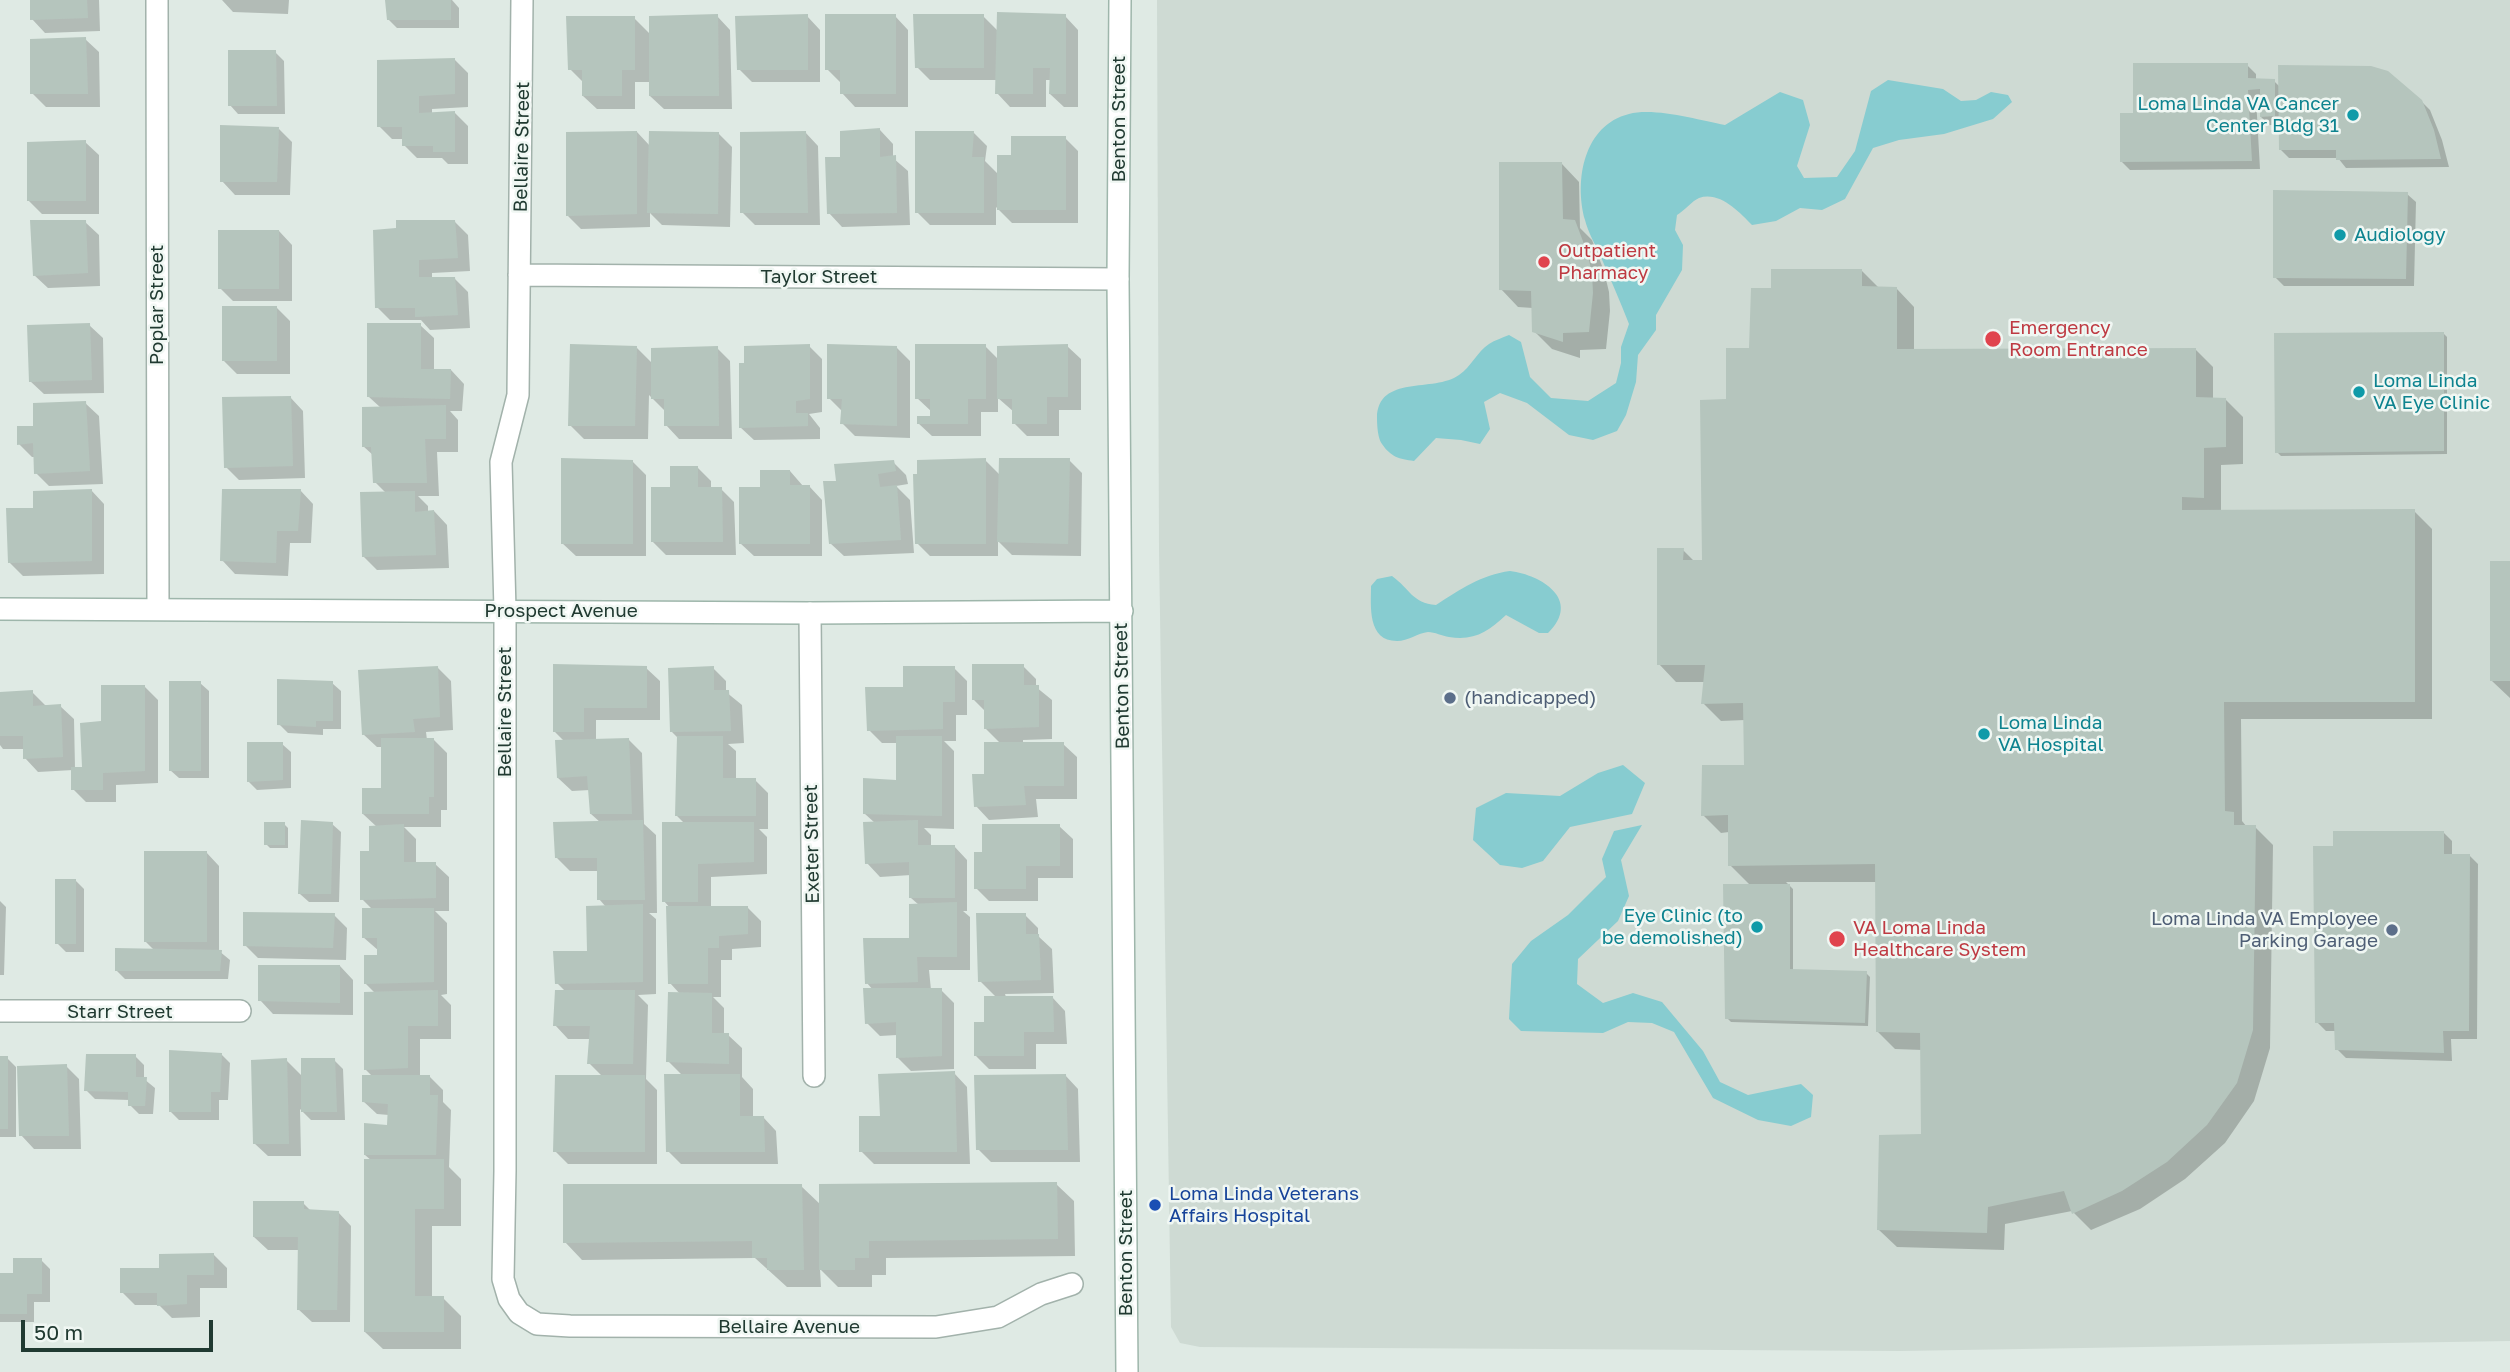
<!DOCTYPE html>
<html>
<head>
<meta charset="utf-8">
<style>
  body { margin:0 }
  #map { position:relative; width:2510px; height:1372px; overflow:hidden; background:#dfeae4; font-family:"Golos Text",sans-serif }
  canvas { display:block }
  .scale { position:absolute; left:21px; top:1320px; width:192px; height:32px; box-sizing:border-box; border:4px solid #203a31; border-top:0; padding-left:9px; font-size:21px; line-height:24px; white-space:nowrap; color:#203a31; -webkit-text-stroke:5px #f0f7f3; paint-order:stroke }
</style>
</head>
<body>
<div id="map">
<canvas width="2510" height="1372"></canvas>
<div class="scale">50 m</div>
</div>
<script>
const c = document.querySelector('canvas').getContext('2d');
c.lineJoin = 'round';
function fill(path, color) {
  c.fillStyle = color;
  c.fill(path, 'evenodd');
}
function stroke(path, color, width, dash) {
  c.strokeStyle = color;
  c.lineWidth = width;
  c.lineCap = dash ? 'butt' : 'round';
  c.setLineDash(dash || []);
  c.stroke(path);
}
function write(font, color, halo, rows, align = 'center') {
  c.font = font + ' "Golos Text",sans-serif';
  c.lineWidth = 5;
  c.setLineDash([]);
  c.textBaseline = 'middle';
  c.strokeStyle = halo;
  c.fillStyle = color;
  for (const [text, x, y, turn = 0] of rows) {
    c.save();
    c.translate(x, y);
    c.rotate((+turn || 0) * Math.PI / 180);
    c.textAlign = isNaN(turn) ? turn : align;
    if (halo) c.strokeText(text, 0, 0);
    c.fillText(text, 0, 0);
    c.restore();
  }
}
const built = new Path2D(`
  M1157 0H2510V1341L1900 1351 1200 1347 1180 1343 1171 1327 1159 550Z`);
const water = new Path2D(`
  M1888 80 1943 89 1961 101 1976 100 1991 92 2008 95 2012 102 1993 119 1944 134 1899 140 1873 148 1845 199 1822 210 1800 208 1776 221 1752 225C1739 212 1720 191 1699 198 1692 201 1684 211 1677 215L1675 230 1683 245 1682 270 1656 315V330L1638 355 1636 382 1626 415 1617 431 1593 440 1569 435 1527 403 1500 393 1484 402 1490 429 1480 444 1461 440 1436 438 1414 461C1399 459 1391 457 1382 444 1378 439 1377 426 1377 418 1378 374 1434 393 1459 375 1471 367 1477 352 1489 344 1495 340 1502 338 1509 335L1521 342 1530 377 1551 398 1588 401 1616 383 1621 363V347L1629 324C1620 301 1610 278 1600 255 1595 244 1588 232 1585 220 1574 180 1584 125 1629 114 1654 107 1699 120 1725 125L1780 92 1803 100 1810 125 1797 166 1804 178 1837 177 1855 151 1871 91Z
  M1510 571C1542 575 1582 600 1548 633H1539L1506 615C1488 632 1474 641 1449 637 1442 636 1435 632 1428 632 1418 633 1408 641 1397 641 1367 641 1371 606 1371 586L1377 579 1392 576C1410 589 1412 603 1436 605 1461 589 1481 575 1510 571Z
  M1623 765 1645 783 1632 814 1570 827 1543 861 1522 868 1500 865 1473 840 1476 808 1506 793 1560 796 1598 773Z
  M1642 825 1621 860 1629 896 1618 921 1578 959 1577 984 1603 1003 1633 993 1662 1002 1703 1051 1720 1082 1748 1095 1801 1084 1813 1095 1811 1117 1791 1126 1758 1120 1713 1098 1674 1032 1652 1023 1628 1022 1603 1033 1521 1031 1509 1019 1512 964 1531 941 1568 915 1606 877 1602 859 1614 831Z`);
const shadow = new Path2D(`
  M32 0H99L100 31 45 33 32 19Z
  M222 0H289L288 14 233 12Z
  M387 0H452L459 8V28H397L388 19Z
  M717 16 730 30 732 109H664L650 96V82H635V109H597L583 96V82L570 69 634 18 650 34Z
  M807 16 820 30V82H752L739 69Z
  M895 16 908 30V107H855L842 93 840 82 827 69Z
  M983 16 998 31 1065 16 1078 30V107H1064L1050 94 1051 80H1046V107H1010L997 93V80H930L917 67Z
  M85 39 99 52 100 107H46L32 93Z
  M275 52 284 61 285 114H238L230 105Z
  M455 60 468 73V107L432 109V115L455 113 468 126V164H448L442 158H417L404 145V139H392L379 126Z
  M2247 65 2256 74V80L2274 81 2280 87 2421 101 2430 110 2442 140 2449 167 2346 168 2338 158H2289L2281 150 2280 125H2270L2261 117V98H2256L2260 169 2130 170 2122 162 2135 115Z
  M279 129 292 142 290 195H235L222 181Z
  M880 130 893 144V158L908 171 910 225 842 227 829 213 842 159Z
  M637 132 650 146 719 134 732 147 730 227 662 225 650 213V227L581 229 568 216Z
  M805 132 818 146 820 225H755L742 212Z
  M973 132 987 146 985 161 999 175 1012 157 1065 138 1078 151V223H1012L996 207V225H930L917 212Z
  M85 142 99 155V214H42L28 200Z
  M1562 164 1579 182 1580 228 1592 240 1604 271 1609 292 1610 311 1606 349 1580 350V358L1552 349 1534 331 1533 308 1518 307 1501 289Z
  M2407 194 2416 202 2414 286H2284L2275 277Z
  M85 222 99 235 100 286 48 288 34 275Z
  M455 222 468 235 470 271 432 273V279H455L468 292 470 328 430 330 421 320H390L377 307 375 231Z
  M279 231 292 245V301H233L220 288Z
  M1861 270 1879 288 1897 289 1914 307V350H2196L2213 367V399H2225L2243 417V464L2221 465V512L2414 511 2432 529V719H2241L2242 821 2247 827H2255L2273 845 2270 1048 2254 1101 2225 1143 2185 1179 2140 1209 2091 1230 2072 1211 2005 1224 2004 1250 1897 1247 1879 1230 1923 1136 1922 1050 1895 1049 1877 1031 1876 882H1786L1793 889V971L1866 973 1870 977 1868 1026 1731 1022 1727 1018 1750 885 1730 865 1729 832 1721 833 1703 815 1746 767 1745 720 1721 721 1703 703 1705 682H1676L1659 664 1683 550 1695 562H1704L1728 401 1751 350 1773 290Z
  M277 308 290 321V374H237L224 361Z
  M89 325 103 338 104 393 44 394 30 381Z
  M420 325 434 338V370H451L464 384 462 411H450L458 420V452H437L439 496H418L428 506V512L434 511 447 525 449 568 377 570 363 556 386 493 375 482 374 456 363 446 381 408 369 397Z
  M2443 333 2447 337V454L2281 456 2277 452Z
  M809 346 822 359V412L809 414 820 428V439L754 440 740 427Z
  M985 346 999 360 1067 346 1081 359V410H1059V436H1027L1014 423V412L998 398V412H981V436H932L918 423 932 418V412L917 398Z
  M637 348 652 363 717 348 730 361 732 439H679L666 425V412L649 395 648 439H584L570 425Z
  M897 348 910 361V438L855 436 842 423 843 412 829 398Z
  M290 397 303 411 305 478 239 480 226 467Z
  M85 403 99 416 103 484 49 486 36 473 35 457H32L19 444 34 428Z
  M985 460 1000 475 1069 460 1082 473 1081 556 1012 555 998 541V556H930L917 543Z
  M633 462 646 475V556H576L562 543Z
  M893 462 906 475 908 484 896 486 910 500 914 553 844 556 830 543 838 483Z
  M698 468 711 481V489H721L734 502 736 555H666L652 541 672 489Z
  M790 471 803 486H809L822 500V556H754L740 543 761 489Z
  M91 490 104 504V574L23 576 9 562Z
  M300 490 313 504 311 543H290L288 576 235 574 222 560Z
  M2510 562V698L2492 681Z
  M555 666 646 668 660 681V720H596V741L629 740 642 753 644 824 656 835 657 913H649L656 919V994L638 995 648 1005 646 1079 657 1090V1164H568L555 1151 603 1077 589 1063 591 1039H568L555 1025 565 991 557 983 589 953 606 907 599 899V871H570L557 858 601 823 591 814 590 790 572 791 558 778 565 742 555 732Z
  M1023 666 1036 679V687L1052 700V739L1023 740V744H1063L1077 757V799H1036L1038 817 989 820 976 806 985 776 1001 744 985 728V711L974 700Z
  M438 668 451 681 453 730 426 732 427 740H434L447 753V810H441V827H404L416 839V864H435L449 877V911H435L447 923V994L441 995 451 1005V1039H420V1077H430L443 1090V1102L451 1110 449 1167 461 1179V1226H432V1298H443L461 1316V1349H383L365 1332 372 1161 365 1155 388 1127 389 1115 377 1114 363 1101 373 1077 365 1069 375 993 365 983 379 957V951L363 937 372 909 362 899 377 827 363 814 383 789V747H377L363 734Z
  M713 668 726 681V692L742 705 744 743 728 744 736 751V780H755L768 793V829H759L767 837V874L711 877V908H748L761 921V947L732 949V960H721V997H713L724 1008V1035H728L742 1048V1077L753 1089V1117H763L776 1131 778 1164H681L668 1151 682 1075 668 1061 680 994 670 983V908L664 901 685 824 677 816 679 739 672 732Z
  M954 668 967 681V715H956V741H944L954 751V829L924 828 931 835V846H954L967 860V911H963L970 917V970H929L931 990H941L954 1003V1069L911 1071 897 1057V1035L880 1036 867 1023 873 990 867 983 911 940 919 905 911 898V875L880 877 867 863 875 823 865 814 897 782V743H882L869 730 905 689Z
  M200 683 209 691V778H179L170 770Z
  M332 683 341 691V729H323V735L288 733 279 724Z
  M145 687 158 700V783L116 785V802H86L73 789V770L38 772 25 758V749H3L0 745V694L32 692 45 705 60 706 74 719 75 768H84L103 723Z
  M282 744 291 752V788L257 790 248 781Z
  M284 824 288 828V848H270L266 844Z
  M332 824 341 832 339 902H309L300 894Z
  M1059 826 1073 839V878H1038V901H989L976 888 983 854Z
  M2444 833 2452 841V855H2469L2478 864 2477 1039H2451L2452 1061 2346 1058 2337 1049 2336 1031H2326L2317 1022 2335 848Z
  M206 852 219 866V951L230 960 228 979H125L116 970 154 950 145 941Z
  M76 881 84 889V952H66L57 943Z
  M0 901 6 907 4 975H0Z
  M334 915 347 928 346 960 258 958 245 945Z
  M1025 915 1038 928V936L1052 949 1054 993 1005 994 1006 997H1052L1065 1011 1067 1044H1036V1069H989L976 1056 996 997 980 981Z
  M340 966 353 980V1015L273 1014 260 1000Z
  M221 1054 230 1063 228 1100H219V1120H179L170 1111Z
  M135 1056 144 1065V1079L155 1088 153 1114H139L130 1105V1100L95 1099 86 1090Z
  M0 1058H7L16 1067V1137H0Z
  M286 1060 302 1076 334 1060 343 1069 345 1120H311L300 1109 301 1156H268L254 1143Z
  M66 1066 79 1079 81 1149H34L21 1135Z
  M954 1073 967 1087 970 1164H874L861 1151 882 1117Z
  M1065 1075 1078 1089 1080 1162H991L978 1149Z
  M1056 1184 1074 1201 1075 1256 886 1258V1275H872V1287H838L820 1269 821 1287H787L755 1258 582 1260 565 1242 801 1186 821 1205Z
  M303 1203 311 1211 338 1212 351 1226 350 1322H312L298 1309 300 1250H268L254 1237Z
  M214 1255 227 1268V1288H200V1317L172 1318 159 1305H135L122 1292 161 1269Z
  M41 1260 50 1269V1302H34V1322H0V1275H15Z`);
const building = new Path2D(`
  M30 0H87L88 18 30 20Z
  M385 0H451V20H387Z
  M997 12 1066 14V94H1049L1050 68H1033V94H995Z
  M718 14 719 96H649V16Z
  M808 14V70H737L735 16Z
  M825 14H896V94H840V70H825Z
  M913 14H984V68H915Z
  M566 16H635V70H622V96H582V70H568Z
  M86 37 88 94H30V39Z
  M228 50H276L277 106H228Z
  M455 58V94L419 96V113L455 111V152H433V146H402V127H377V60Z
  M2133 63H2248V78L2275 79V116L2260 117V89L2248 90 2252 161 2120 162V113H2133Z
  M2278 65 2371 66 2388 71 2422 100 2434 130 2441 159 2336 160V150H2279Z
  M220 125 279 127 277 182H220Z
  M880 128V157L896 155 897 213 827 214 825 157H840V131Z
  M637 131V214L566 216V132Z
  M649 131 719 132 718 214 647 213Z
  M806 131 808 213H740V132Z
  M915 131H974L972 157H984V213H915Z
  M1011 136H1066V210H997V155H1011Z
  M86 140V201H27V142Z
  M1499 162H1562L1563 219 1575 220 1587 252 1592 273 1593 293 1589 332 1563 333V342L1532 332 1531 291 1499 290Z
  M2273 190 2408 192 2406 279 2273 278Z
  M30 220H86L88 273 33 276Z
  M396 220H455L458 258 419 260V277H455L458 315 415 317V308H375L373 230 396 228Z
  M218 230H279V289H218Z
  M1771 269H1862V286L1897 287V349L2196 348V397L2226 398V447L2204 448V498L2182 497V510L2415 509V702H2224L2225 811 2234 812V825H2256L2253 1030 2237 1083 2207 1125 2167 1162 2122 1191 2072 1214 2064 1191 1988 1207 1987 1233 1877 1230 1879 1135 1921 1134 1920 1033 1876 1032 1875 864 1728 866V815L1701 816 1702 765H1744L1743 703 1701 704 1705 665H1657V548H1684L1683 560H1702L1700 400 1726 399V348H1749L1751 288H1771Z
  M222 306H277V361H222Z
  M90 323 92 380 29 382 27 325Z
  M367 323H421V369H451L450 399 367 397Z
  M2444 332V451L2275 453 2274 333Z
  M570 344 637 346 635 426H568Z
  M810 344V399L796 401V413H808V426L739 428V363H744V346Z
  M827 344 897 346V426L840 424 842 399H827Z
  M915 344H986V399H968V424H917V416H930V399H915Z
  M1068 344V397H1047V424H1012V399H997V346Z
  M718 346 719 426H664V399H651V348Z
  M291 396 293 466 224 468 222 397Z
  M86 401 90 471 34 474 33 443 17 445V426H33V403Z
  M446 405V439H425L427 483H373L371 447H362V407Z
  M561 458 633 460V544H561Z
  M986 458V544H915L913 474H917V460Z
  M999 458H1070L1068 544 997 542Z
  M894 460 896 471 878 474 880 487 897 485 901 540 829 544 823 481H836L834 464Z
  M670 466H698V487H722L723 542H651V487H670Z
  M760 470H790V485H810V544H739V487H760Z
  M92 489V561L8 563 6 508H33V491Z
  M222 489H301L298 531H277L276 563 220 561Z
  M415 491V512L434 510 436 555 362 557 360 492Z
  M2490 561H2510V681H2490Z
  M553 664 647 666V708H584V732H553Z
  M972 664H1024V685H1039V727L984 729V700H972Z
  M438 666 440 717 413 719 415 732 362 735 358 670Z
  M714 666V690H729L731 731 670 732 668 668Z
  M903 666H955V702H943V729L867 731 865 687H903Z
  M277 679 333 681V721H316V727L277 725Z
  M169 681H201V771H169Z
  M101 685H145V771L103 773V790H71V767H82L80 723 101 721Z
  M33 690V706L61 704 63 757 23 759V736H0V692Z
  M677 736H723V778H756V816H675Z
  M896 736H942V816L863 814V778L896 780Z
  M381 738H434V797H429V814H362V788H381Z
  M629 738 632 814H590L587 776 557 778 555 740Z
  M247 742H283V780L247 782Z
  M984 742H1064V786H1024L1026 805 974 807 972 774H984Z
  M301 820 333 822 331 894H298Z
  M643 820 645 900H597V858H555L553 822Z
  M918 820V845H955V898H909V862L865 864 863 822Z
  M264 822H285V845H264Z
  M662 822H754V862L698 864V902H662Z
  M404 824V862H436V898L360 900V851H369V826Z
  M982 824H1060V866H1026V889H974V852H982Z
  M2333 831H2444V854H2470L2469 1031H2443L2444 1053 2335 1050 2334 1023H2315L2313 846H2333Z
  M144 851H207V942H144Z
  M55 879H76V944H55Z
  M1723 884H1790V969L1867 971 1865 1023 1725 1019Z
  M957 902V957H917L918 982 865 984 863 938H909V904Z
  M643 904V982L555 984 553 951H587L586 906Z
  M666 906H748V934L719 936V948H708V984H668Z
  M362 908H434V982L364 984V955H377V938H362Z
  M243 912 335 913 333 948 243 946Z
  M976 913H1026V934H1039L1041 980 978 982Z
  M115 948 222 950 220 971H115Z
  M258 965H340V1003L258 1001Z
  M863 988H942V1056L896 1058V1022L865 1024Z
  M438 990V1026H408V1068L364 1070V992Z
  M555 990H635L633 1064H587L590 1026H553Z
  M668 992 712 993V1033H729V1064L666 1062Z
  M984 996H1053L1054 1032H1024V1056H974V1022H984Z
  M169 1050 222 1053 220 1092H211V1112H169Z
  M86 1054H136V1077H147L145 1106H128V1092L84 1091Z
  M0 1056H8V1129H0Z
  M287 1058 289 1144H253L251 1060Z
  M301 1058H335L337 1112H301Z
  M67 1064 69 1136H19L17 1066Z
  M955 1071 957 1152H859V1116H880L878 1074Z
  M664 1074H740V1116H764L765 1152H666Z
  M1066 1074 1068 1150H976L974 1075Z
  M362 1075H430V1095H438L436 1155H364V1123L387 1125 388 1104 362 1102Z
  M555 1075H645V1152H553Z
  M364 1159H444V1209H415V1296H444V1332H364Z
  M1057 1182 1058 1239 869 1241V1258H855V1270H819V1184Z
  M563 1184H802L804 1270H767V1258H752V1241L563 1243Z
  M253 1201H304V1209L339 1211 337 1310H297L298 1237H253Z
  M214 1253V1275H187V1304L157 1306V1293H120V1268H159V1254Z
  M13 1258H42V1294H27V1314H0V1273H13Z`);
const street = new Path2D(`
  M157 0 158 609
  M522 0 518 395 501 462 505 610V1171L503 1279 509 1299 519 1313 537 1324 570 1326 936 1327 998 1317 1041 1294 1072 1284
  M519 275 1118 279
  M810 613 814 1076
  M0 1011H240`);
const secondary = new Path2D(`
  M1120 0 1118 279 1127 1372
  M0 609 810 613 1122 611`);
const markers = [
  [2353,115,7,"#0f9aa8"],
  [2340,235,7,"#0f9aa8"],
  [1544,262,7,"#e0444e"],
  [1993,339,9,"#e0444e"],
  [2359,392,7,"#0f9aa8"],
  [1450,698,7,"#5c6f8a"],
  [1984,734,7,"#0f9aa8"],
  [1757,927,7,"#0f9aa8"],
  [2392,930,7,"#5c6f8a"],
  [1837,939,9,"#e0444e"],
  [1155,1205,7,"#1a4fb4"]
];
const cultureNames = [
  ["Loma Linda VA Cancer",2339,104,"right"],
  ["Center Bldg 31",2339,126,"right"],
  ["Audiology",2354,235],
  ["Loma Linda",2373,381],
  ["VA Eye Clinic",2373,403],
  ["Loma Linda",1998,723],
  ["VA Hospital",1998,745],
  ["Eye Clinic (to",1743,916,"right"],
  ["be demolished)",1743,938,"right"]
];
const streetNames = [
  ["Benton Street",1119,119,-90],
  ["Bellaire Street",522,147,-89],
  ["Taylor Street",819,277],
  ["Poplar Street",157,305,-90],
  ["Prospect Avenue",561,611],
  ["Benton Street",1122,686,-91],
  ["Bellaire Street",505,712,-90],
  ["Exeter Street",812,844,-91],
  ["Starr Street",120,1012],
  ["Benton Street",1126,1253,-90],
  ["Bellaire Avenue",789,1327]
];
const healthNames = [
  ["Outpatient",1558,251],
  ["Pharmacy",1558,273],
  ["Emergency",2009,328],
  ["Room Entrance",2009,350],
  ["VA Loma Linda",1853,928],
  ["Healthcare System",1853,950]
];
const serviceNames = [
  ["(handicapped)",1464,698],
  ["Loma Linda VA Employee",2378,919,"right"],
  ["Parking Garage",2378,941,"right"]
];
const transitNames = [
  ["Loma Linda Veterans",1169,1194],
  ["Affairs Hospital",1169,1216]
];
fill(built, '#cedad3');
fill(water, '#87ccd0');
fill(shadow, '#0003');
fill(building, '#b5c5bd');
stroke(street, '#a2b2ab', 24);
stroke(secondary, '#9eb6ab', 24);
stroke(street, '#fff', 21);
stroke(secondary, '#fff', 21);
for (const [x, y, r, color] of markers) {
  const dot = new Path2D();
  dot.arc(x, y, r, 0, 2 * Math.PI);
  c.fillStyle = color;
  c.fill(dot);
  stroke(dot, '#f0f7f3', 2.5);
}
write('19px', '#0d838f', '#f0f7f3', cultureNames, 'left');
write('19px', '#203a31', '#f0f7f3', streetNames);
write('19px', '#be3a42', '#f0f7f3', healthNames, 'left');
write('19px', '#4e5e75', '#f0f7f3', serviceNames, 'left');
write('19px', '#164399', '#f0f7f3', transitNames, 'left');
</script>
</body>
</html>
